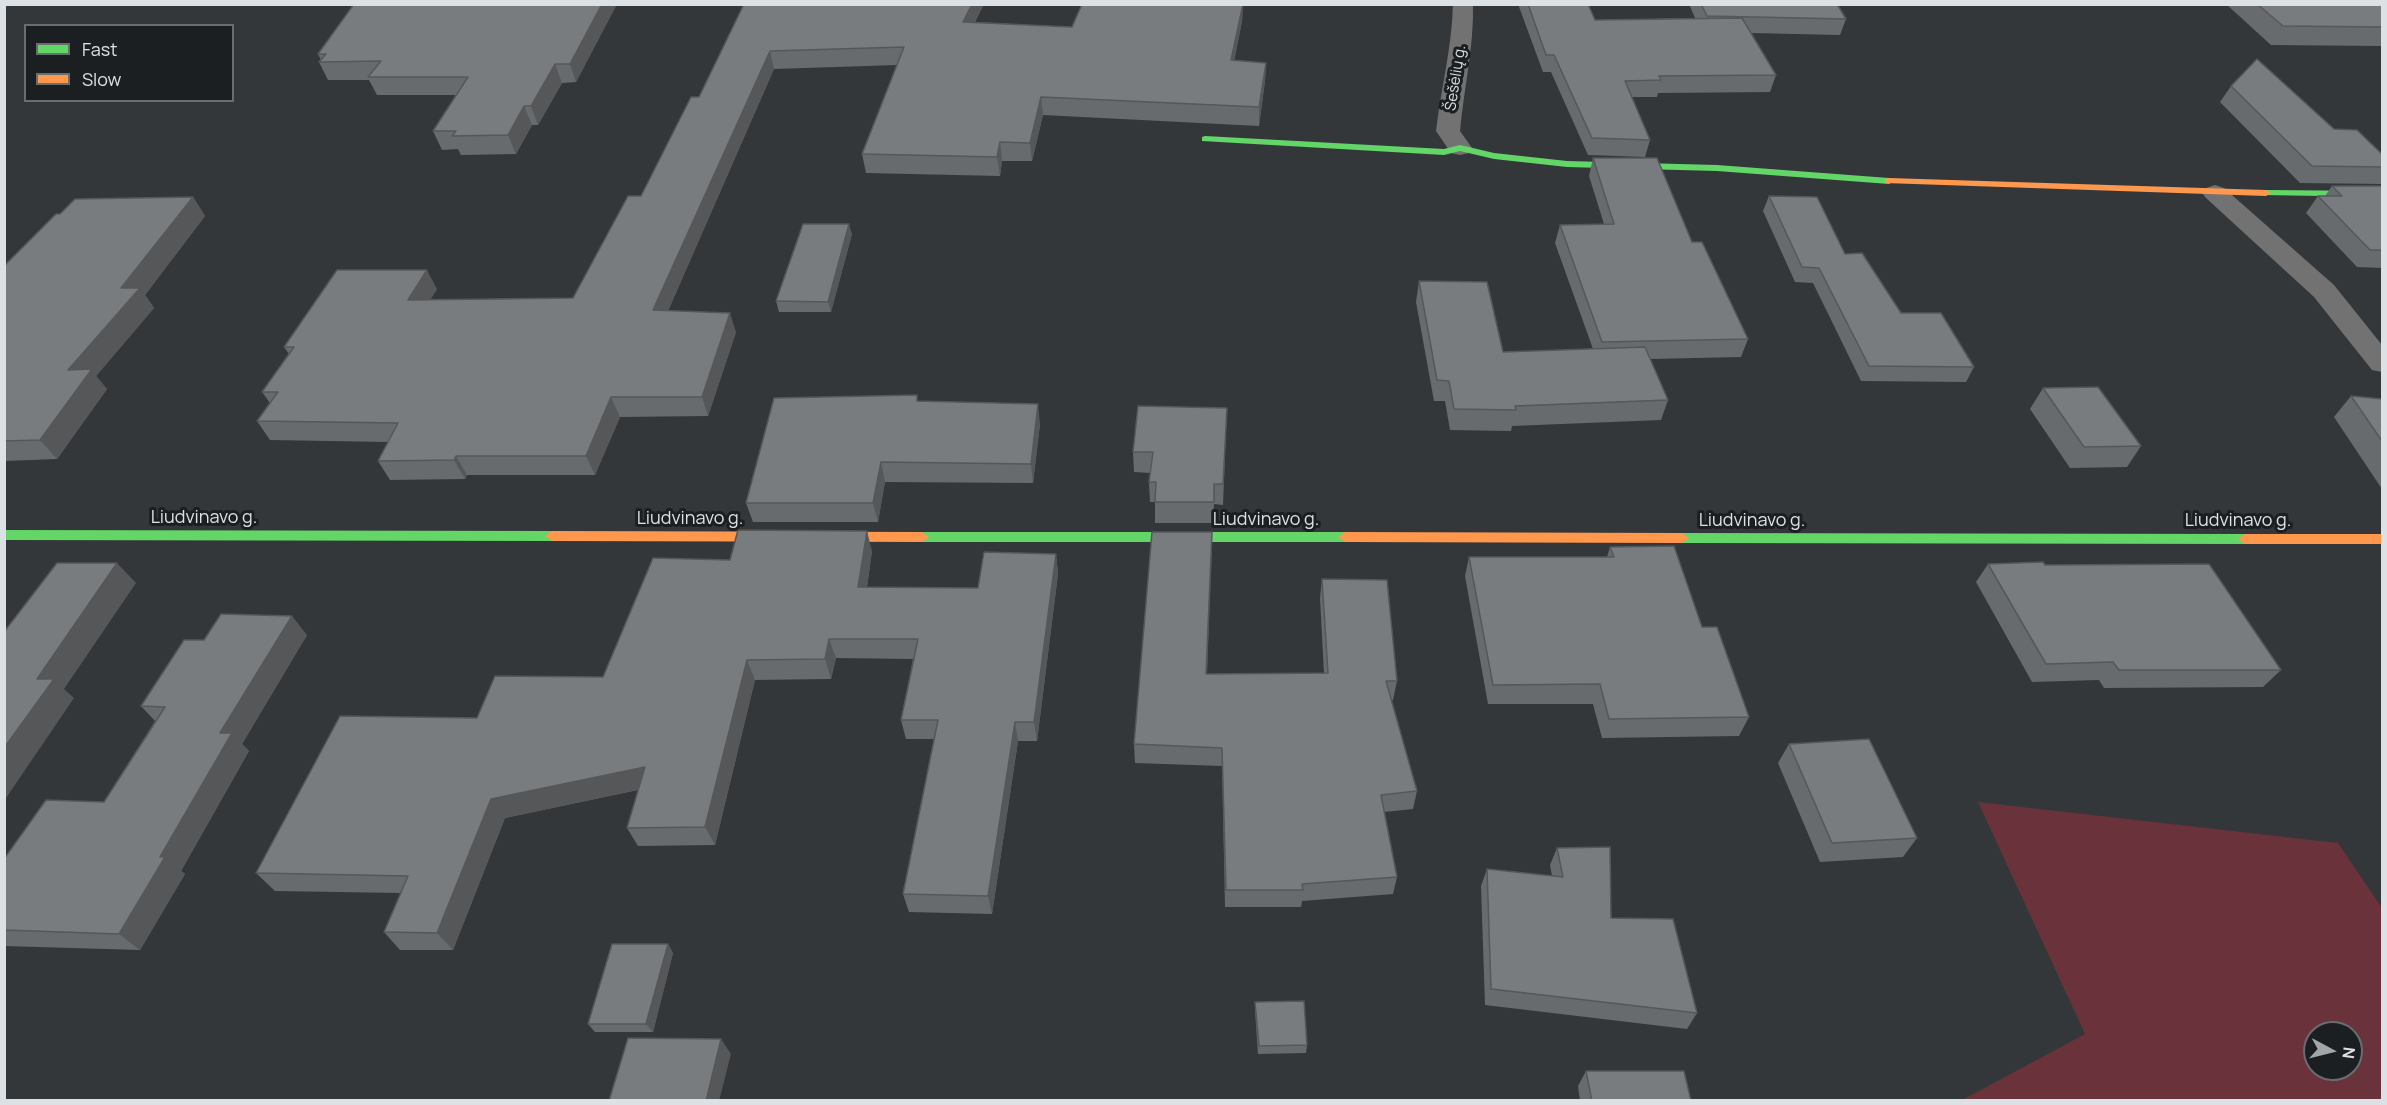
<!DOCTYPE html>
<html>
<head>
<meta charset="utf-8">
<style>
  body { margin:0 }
  #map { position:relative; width:2387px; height:1105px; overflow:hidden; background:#34373a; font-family:Manrope,sans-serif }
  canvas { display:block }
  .frame { position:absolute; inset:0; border:6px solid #dce1e5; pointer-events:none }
  .legend { position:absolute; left:24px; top:24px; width:210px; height:78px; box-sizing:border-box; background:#1b1f21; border:2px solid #686d6f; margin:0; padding:8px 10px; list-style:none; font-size:18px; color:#dce1e5 }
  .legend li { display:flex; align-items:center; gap:12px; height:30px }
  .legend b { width:30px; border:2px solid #686d6f }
  .north { position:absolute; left:2303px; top:1021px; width:60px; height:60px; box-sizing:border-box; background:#1b1f21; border:2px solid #686d6f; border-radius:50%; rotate:97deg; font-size:16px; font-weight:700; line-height:24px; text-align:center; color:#dce1e5 }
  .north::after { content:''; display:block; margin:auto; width:21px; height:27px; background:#a1a6a9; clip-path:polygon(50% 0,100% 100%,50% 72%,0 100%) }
</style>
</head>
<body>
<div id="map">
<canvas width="2387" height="1105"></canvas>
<div class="frame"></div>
<ul class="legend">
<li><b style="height:8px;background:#63d668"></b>Fast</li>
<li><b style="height:8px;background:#ff974d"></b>Slow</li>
</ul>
<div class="north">N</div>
</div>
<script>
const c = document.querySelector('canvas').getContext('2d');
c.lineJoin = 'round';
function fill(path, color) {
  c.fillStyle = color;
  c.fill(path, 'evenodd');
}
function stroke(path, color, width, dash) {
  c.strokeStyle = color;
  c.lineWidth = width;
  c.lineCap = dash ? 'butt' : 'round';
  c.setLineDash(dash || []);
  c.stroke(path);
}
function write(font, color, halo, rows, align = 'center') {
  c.font = font + ' Manrope,sans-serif';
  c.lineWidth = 6;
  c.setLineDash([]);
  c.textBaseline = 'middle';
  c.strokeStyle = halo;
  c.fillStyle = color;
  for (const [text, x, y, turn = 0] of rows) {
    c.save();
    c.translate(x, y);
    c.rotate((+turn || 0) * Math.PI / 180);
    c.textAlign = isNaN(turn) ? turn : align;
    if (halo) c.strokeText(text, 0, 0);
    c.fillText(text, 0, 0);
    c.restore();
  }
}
const green = new Path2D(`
  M1978 802 2338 843 2382 908V1100H1962L2085 1034ZM2315 1033H2351V1069H2315Z`);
const street = new Path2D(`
  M1453 4H1473C1474 47 1464 88 1460 131L1472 148 1469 153 1460 155 1451 153 1436 131C1441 88 1452 47 1453 4Z
  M2215 185 2224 188 2334 285 2382 345V372L2372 370 2314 297 2206 198 2202 193 2206 188Z`);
const fast = new Path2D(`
  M1205 136 1444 149 1460 145 1494 153 1567 161 1717 165 1889 178 1894 181 1889 184 1717 171 1567 167 1494 159 1460 151 1444 155 1202 141V137Z
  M2266 190 2382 191V197L2262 195 2261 193Z
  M4 530 552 531 559 536 552 541 4 540Z
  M922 532H1345L1352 537 1345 542H922L915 537Z
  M1682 533 2245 534 2252 539 2245 544 1682 543 1675 538Z`);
const slow = new Path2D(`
  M1889 178 2266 190 2271 193 2266 196 1885 183V179Z
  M552 531 922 532 929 537 922 542 552 541 545 536Z
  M1345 532 1682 533 1689 538 1682 543 1345 542 1338 537Z
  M2245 534H2382V544H2245L2238 539Z`);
const wall = new Path2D(`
  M617 4 576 82 562 83 538 125H532L516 154 461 155 458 149 442 150 433 131 456 95H377L369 80H328L319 62 321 60 318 54Z
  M744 4H984L975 22 1072 27 1243 4 1242 21 1234 61 1266 63 1265 81 1259 126 1043 115 1032 161H1002L1000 176 866 173 862 154 897 65 774 69 668 311 736 332 708 416 620 417 595 475H467L465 479 390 480 378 461 388 442 270 440 257 421 270 403 262 392 289 354 284 347 437 289 430 300 573 298 641 196 699 97Z
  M1518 4H1588L1595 20 1695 18 1689 4H1837L1846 19 1840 35 1751 33 1776 75 1770 92 1658 93 1657 97H1632L1650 140 1645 157 1588 155 1551 72H1543Z
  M2226 4H2382V46L2271 45Z
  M2231 86 2334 129 2382 154V184L2300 183 2220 102Z
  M1593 158 1692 242 1748 339 1741 357 1650 359 1668 400 1661 420 1512 426 1511 431 1450 430 1445 401H1434L1416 302 1419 281 1503 352 1593 349 1555 243 1560 225 1604 224 1589 176Z
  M2332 186H2382V268L2357 267 2306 213 2318 196H2325Z
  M1769 196 1845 254 1901 313 1974 367 1966 382 1861 381 1813 283 1795 282 1763 211Z
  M193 197 205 216 145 295 154 308 96 376 107 389 57 459 4 461V266L60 214Z
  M852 234 831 312H779L776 301Z
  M2043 388 2141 446 2127 467 2070 468 2030 409Z
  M2351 396 2382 399V489L2334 417Z
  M918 401 1040 424 1033 483 885 482 878 522H753L746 503Z
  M1226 429 1223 505 1214 504 1213 523H1155V502H1150L1149 482 1150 473 1134 472 1133 452Z
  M1212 532 1207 674 1324 673 1320 598 1322 579 1397 681 1393 700H1391L1417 791 1413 809 1384 812 1397 877 1393 894 1302 901 1301 907H1225L1222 766 1135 763 1134 744Z
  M1610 547 1702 627 1749 717 1739 736 1602 738 1593 704H1488L1465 576 1469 557H1607Z
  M872 551 867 587 978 588 1056 554 1058 574 1037 741H1018L992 914 909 912 903 894 934 739H906L901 720 913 659 836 658 831 679 755 680 715 845 638 846 627 828 638 790 505 818 453 950H400L384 932 401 893 275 891 256 873 477 718 603 677 730 560Z
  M1988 564 2045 565 2281 670 2263 687 2104 688 2099 680 2032 682 1976 582Z
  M307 635 242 744 249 751 181 871 185 874 140 950 4 946V859L104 802 155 721 141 706 204 640Z
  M1789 744 1917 838 1903 857 1820 862 1778 763Z
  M1557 848 1611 918 1697 1013 1687 1029 1485 1005 1481 886 1487 869 1552 876 1550 865Z
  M668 944 673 953 653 1032H595L588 1024Z
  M1255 1002 1307 1045 1306 1053 1258 1054 1255 1011Z
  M1586 1071 1691 1101H1580L1578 1086Z`);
const shadedWall = new Path2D(`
  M602 4H617L576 82 570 64Z
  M972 4H984L966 39 963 22Z
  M1243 4 1242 21 1231 78V60Z
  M770 51 774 69 660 329 653 310Z
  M1266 63 1265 81 1259 126V107Z
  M555 64 562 83 538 125 531 106Z
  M1041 97 1043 115 1032 161 1030 143Z
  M524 106 532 125 516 154 508 135Z
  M1000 142 1002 161 1000 176 997 157Z
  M193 197 205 216 145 295 154 308 96 376 107 389 57 459 40 440 68 370 121 288Z
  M849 224 852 234 831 312 828 302Z
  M427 270 437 289 418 319 408 300Z
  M730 313 736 332 708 416 702 397Z
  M611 397 620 417 595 475 586 456Z
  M1038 404 1040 424 1033 483 1031 464Z
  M456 456 467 475 465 479 454 460Z
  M881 462 885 482 878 522 873 503Z
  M867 531 872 551 864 607 858 587Z
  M1212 532V551L1206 693V674Z
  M1056 554 1058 574 1037 741 1034 722Z
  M117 563 136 583 64 689 74 698 4 801V748L37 679Z
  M292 616 307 635 242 744 249 751 181 871 185 874 140 950 119 934 160 857 220 733Z
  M829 639 836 658 831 679 825 659Z
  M747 660 755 680 715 845 705 827Z
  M1015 722 1018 741 992 914 988 896Z
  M645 767 655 786 505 818 453 950 437 933 491 799Z
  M668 944 673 953 653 1032 646 1024Z
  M721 1039 731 1054 719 1101H706Z`);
const building = new Path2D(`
  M354 4H602L570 64H555L531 106H524L508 135 452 136 456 131H433L468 77H368L381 61 319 62 326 54H318Z
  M744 4H972L963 22 1072 27 1082 4H1243L1231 60 1266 63 1259 107 1041 97 1030 143 1000 142 997 157 862 154 904 47 770 51 653 310 730 313 702 397H611L586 456H456L454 460 378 461 398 423 257 421 278 392H262L294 347H284L337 270H427L408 300 573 298 628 196H641L691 97H699Z
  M1528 4H1588L1595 20 1742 18 1776 75 1659 76 1661 80 1625 81 1650 140 1592 138 1554 55H1546Z
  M1701 4H1837L1846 19 1707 16Z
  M2257 4H2382V27L2283 26Z
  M2257 59 2334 129 2357 130 2382 154V167L2312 166 2231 86Z
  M1593 158H1657L1692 242H1702L1748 339 1602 342 1560 225 1614 224Z
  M2332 186H2382V250H2370L2318 196H2342Z
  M1769 196 1817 197 1845 254 1862 253 1901 313H1941L1974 367 1869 366 1819 268 1802 267Z
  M193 197 121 288H140L68 370 92 369 40 440 4 441V266L56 214H60L75 199Z
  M803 224H849L828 302 776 301Z
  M1419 281 1487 282 1503 352 1645 347 1668 400 1515 406 1516 410 1454 409 1449 381 1437 380Z
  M2098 387 2141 446 2084 447 2043 388Z
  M917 395V401L1038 404 1031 464 881 462 873 503H746L774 398Z
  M2351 396 2382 399V441Z
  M1138 406 1227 408 1223 484H1214V502H1155L1156 482H1149L1153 452H1133Z
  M738 530 867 531 858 587 978 588 984 552 1056 554 1034 722H1015L988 896 903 894 938 720H901L918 639H829L825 659 747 660 705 827 627 828 645 767 491 799 437 933 384 932 408 876 256 873 340 716 477 718 495 676 603 677 653 558 730 560Z
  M1152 532H1212L1206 674 1328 673 1322 579 1387 580 1397 681H1386L1417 791 1381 795 1397 877 1302 884 1303 890H1226L1222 748 1134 744Z
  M1674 546 1702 627H1717L1749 717 1609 719 1600 684 1493 685 1469 557H1614L1610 547Z
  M2043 562 2045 565 2209 564 2281 670H2119L2113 662 2046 664 1988 564Z
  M57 563H117L37 679H54L4 748V632Z
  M221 614 292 616 220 733H232L160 857H165L119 934 4 930V859L46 800 104 802 165 707 141 706 184 640H204Z
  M1869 739 1917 838 1832 843 1789 744Z
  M1610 847 1611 918 1673 919 1697 1013 1491 989 1487 869 1563 877 1557 848Z
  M612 944H668L646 1024H588Z
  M1304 1001 1307 1045 1259 1046 1255 1002Z
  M628 1038 721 1039 706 1101H609Z
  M1586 1071H1684L1691 1101H1592Z`);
const farStreetnames = [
  ["Šešėlių g.",1456,78,-81]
];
const streetNames = [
  ["Liudvinavo g.",204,518],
  ["Liudvinavo g.",690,519],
  ["Liudvinavo g.",1266,520],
  ["Liudvinavo g.",1752,521],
  ["Liudvinavo g.",2238,521]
];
fill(green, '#6a323a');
fill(street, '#727272');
fill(fast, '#63d668');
fill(slow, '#ff974d');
fill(wall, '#686b6d');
fill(shadedWall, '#555759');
fill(building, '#797c7f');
stroke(building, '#555759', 1.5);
write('15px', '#dce1e5', '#1b1f21', farStreetnames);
write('18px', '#dce1e5', '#1b1f21', streetNames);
</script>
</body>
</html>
